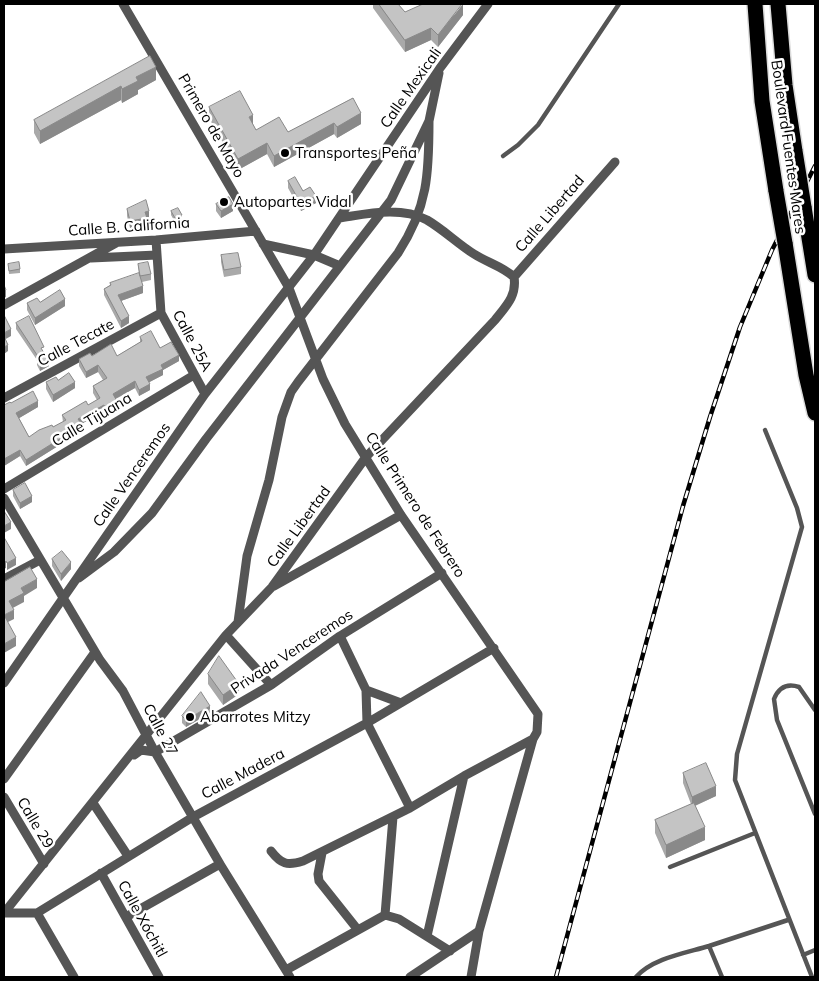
<!DOCTYPE html>
<html>
<head>
<meta charset="utf-8">
<style>
  body { margin:0 }
  #map { position:relative; width:819px; height:981px; overflow:hidden; background:#fff; font-family:Mulish,sans-serif }
  canvas { display:block }
  .frame { position:absolute; inset:0; border:5px solid #000; pointer-events:none }
</style>
</head>
<body>
<div id="map">
<canvas width="819" height="981"></canvas>
<div class="frame"></div>
</div>
<script>
const c = document.querySelector('canvas').getContext('2d');
c.lineJoin = 'round';
function stroke(path, color, width, dash) {
  c.strokeStyle = color;
  c.lineWidth = width;
  c.lineCap = dash ? 'butt' : 'round';
  c.setLineDash(dash || []);
  c.stroke(path);
}
function fill(path, color) {
  c.fillStyle = color;
  c.fill(path, 'evenodd');
}
function write(font, color, halo, rows, align = 'center') {
  c.font = font + ' Mulish,sans-serif';
  c.lineWidth = 5;
  c.setLineDash([]);
  c.textBaseline = 'middle';
  c.strokeStyle = halo;
  c.fillStyle = color;
  for (const [text, x, y, turn = 0] of rows) {
    c.save();
    c.translate(x, y);
    c.rotate((+turn || 0) * Math.PI / 180);
    c.textAlign = isNaN(turn) ? turn : align;
    if (halo) c.strokeText(text, 0, 0);
    c.fillText(text, 0, 0);
    c.restore();
  }
}
const lane = new Path2D(`
  M503 156 518 145 538 125 619 4
  M765 430 797 508 802 527 737 754 735 780 812 977
  M815 710 799 687C787 683 779 687 774 699L777 720 815 814
  M670 867 755 833
  M803 955 815 950
  M636 977C653 958 686 953 709 946
  M722 977 709 946 788 920`);
const street = new Path2D(`
  M123 4 289 288 323 379 345 424 401 515 538 714 537 732 533 739 464 776 410 808 303 861C287 866 281 864 271 851
  M339 218C367 214 400 206 427 220 444 230 458 244 474 254 488 263 502 266 514 277
  M156 240 161 313 205 394
  M4 249 156 240 256 231
  M91 258 157 255
  M340 266 391 200 429 121 439 73
  M4 305 116 243
  M4 398 161 313
  M4 489 194 375
  M4 498 100 660 123 691 155 752 220 864 290 977
  M79 578 114 552 152 513 206 439 340 266 314 255 263 244
  M4 579 40 560
  M274 586 401 515
  M238 622 247 556 269 480 282 417 291 392 298 382 398 253C428 207 429 173 429 121
  M226 635 271 685
  M340 636 366 690 367 723 410 808
  M4 683 205 394 314 255 440 68 488 4
  M366 690 401 703
  M134 755 141 750 155 752 271 685 340 636 442 573
  M4 779 95 652
  M4 797 44 864
  M93 803 128 856
  M322 853 318 874 319 881 358 930
  M101 873 159 977
  M4 913 226 635 272 587 366 457 495 320C506 306 517 296 514 277L615 162
  M4 913H37L193 817 367 723 494 648
  M37 913 74 977
  M385 915 393 817
  M126 917 220 864
  M427 936 464 776
  M286 970 385 915 399 919 450 951
  M410 977 479 931
  M471 977 479 931 533 739`);
const highway = new Path2D(`
  M755 4 762 101 776 191
  M778 4 785 85 795 151
  M804 207 815 275
  M785 243 806 375 815 413`);
const rail = new Path2D(`
  M556 977 683 506 710 417 740 327 772 250 815 166`);
const highwayBridge = new Path2D(`
  M795 151 804 207
  M776 191 785 243`);
const wall = new Path2D(`
  M373 4H398L405 12 463 15 438 47 431 40 405 52 373 8Z
  M150 56 156 80 138 90V94L122 103 121 100 40 144 34 133V120Z
  M353 98 361 124 337 138 334 134 274 167 267 154 238 170 209 118V107L253 125 256 130 288 132Z
  M288 181 303 191 316 203 301 211 288 188Z
  M216 204 233 211 221 218 216 211Z
  M127 209 149 218H147V225L130 228 127 216Z
  M171 211 182 218 175 222 171 215Z
  M221 255 241 267V274L224 277 221 262Z
  M8 264 20 269V273L9 274Z
  M138 264 151 274V280L142 282 143 293 121 301 129 323 121 328 104 295V289L110 285V283L139 274Z
  M40 302 65 306 35 325 27 310V303Z
  M16 323 44 352 49 366 40 371 37 365V360L16 329Z
  M140 337 160 348 179 361 163 370V375L149 382 150 390 139 396 135 388 116 399 118 409 106 416 104 411 81 424 82 431 26 466 20 456 4 466V405L11 403 38 407 19 418 29 437 53 427 63 422 62 415 88 405 97 400 93 393V386L103 380 98 372 86 378 79 366V359L92 356H117L140 342Z
  M58 380 75 388 53 402 46 389V382Z
  M13 490 32 502 20 509 13 496Z
  M52 559 71 569 61 581 52 566Z
  M208 674 239 694 223 705 208 684Z
  M210 713 186 727 182 723V716Z
  M683 773 716 796 695 806 705 840 666 858 655 833V820L691 804 683 783Z`);
const shadedWall = new Path2D(`
  M463 4V15L438 47V35Z
  M431 28V40L405 52V40Z
  M156 67V80L138 90V94L122 103V89L136 77Z
  M121 86V100L40 144V131Z
  M361 113V124L337 138V127Z
  M253 115V126L249 117Z
  M334 123V134L274 167V156Z
  M267 143V154L238 170V159Z
  M316 196V203L301 211V204Z
  M233 204V211L221 218V211Z
  M149 211V218H147V225L130 228V221L145 212Z
  M182 215V218L175 222V218Z
  M143 286V293L118 302V295Z
  M6 290V297L4 298V292Z
  M65 299V306L35 325V318Z
  M129 316V323L121 328V321Z
  M11 329V336L4 340V333Z
  M8 345V351L4 354V347Z
  M179 355V361L163 370V375L146 384V377L161 365Z
  M49 361V366L40 371V366Z
  M98 365V372L86 378V372Z
  M135 381V388L113 400V394Z
  M75 382V388L53 402V395Z
  M150 384V390L139 396V390Z
  M38 401V407L16 420V413Z
  M118 403V409L106 416V409Z
  M104 405V411L78 426V419Z
  M82 425V431L26 466V460Z
  M20 450V456L4 466V459Z
  M32 496V502L20 509V503Z
  M11 522V529L4 533V526Z
  M16 558V565L7 570V563Z
  M6 561V568L4 569V563Z
  M71 562V569L61 581V574Z
  M37 579V588L24 596V602L9 610V601L21 588Z
  M14 610V619L4 624V615Z
  M16 637V646L4 653V644Z
  M239 684V694L223 705V695Z
  M210 706V713L186 727V720Z
  M716 786V796L692 807V797Z
  M705 827V840L666 858V845Z`);
const building = new Path2D(`
  M379 4H398L405 12 423 4H462L438 35 431 28 405 40Z
  M150 56 156 67 136 77 138 81 122 89 121 86 40 131 34 120Z
  M240 91 253 115 249 117 256 130 279 117 288 132 353 98 361 113 337 127 334 123 274 156 267 143 238 159 209 107Z
  M295 177 303 191 310 187 316 196 301 204 288 181Z
  M229 197 233 204 221 211 216 204Z
  M146 200 149 211 145 212 147 218 130 221 127 209Z
  M178 208 182 215 175 218 171 211Z
  M238 253 241 267 224 270 221 255Z
  M19 262 20 269 9 271 8 264Z
  M148 262 151 274 140 276 138 264Z
  M139 273 143 286 118 295 129 316 121 321 104 289 111 285 110 283Z
  M4 285 6 290 4 292Z
  M60 290 65 299 35 318 27 303 37 298 40 302Z
  M29 316 44 347 41 348 49 361 40 366 37 360 39 358 16 323Z
  M5 317 11 329 4 333V318Z
  M151 331 160 348 171 342 179 355 161 365 163 369 146 377 150 384 139 390 135 381 113 394 118 403 106 409 104 405 78 419 82 425 26 460 20 450 4 459V405L10 402 11 403 33 391 38 401 16 413 29 437 39 430 52 425 53 427 66 420 62 415 86 401 88 405 100 398 93 386 107 378 98 365 86 372 79 359 90 353 92 356 111 344 117 356 142 341 140 337Z
  M4 336 8 345 4 347Z
  M69 373 75 382 53 395 46 382 56 377 58 380Z
  M25 483 32 496 20 503 13 490Z
  M4 511 11 522 4 526Z
  M5 539 16 558 7 563 6 561 4 563V540Z
  M62 551 71 562 61 574 52 559Z
  M30 567 37 579 21 588 24 593 9 601 14 610 4 615 16 637 4 644V582Z
  M219 656 239 684 223 695 208 674Z
  M201 692 210 706 186 720 182 716Z
  M706 763 716 786 692 797 683 773Z
  M694 803 705 827 666 845 655 820Z`);
const markers = [
  [285,153,5,"#000"],
  [224,202,5,"#000"],
  [190,717,5,"#000"]
];
const streetNames = [
  ["Calle Mexicali",411,88,-55],
  ["Primero de Mayo",211,126,60],
  ["Boulevard Fuentes Mares",788,147,82],
  ["Calle Libertad",550,214,-49],
  ["Calle B. California",129,227,-4],
  ["Calle 25A",192,341,62],
  ["Calle Tecate",76,343,-28],
  ["Calle Tijuana",92,420,-31],
  ["Calle Venceremos",132,475,-55],
  ["Calle Primero de Febrero",415,505,57],
  ["Calle Libertad",299,527,-54],
  ["Privada Venceremos",292,652,-33],
  ["Calle 27",160,730,62],
  ["Calle Madera",243,774,-28],
  ["Calle 29",35,823,59],
  ["Calle Xóchitl",142,919,61]
];
const poiNames = [
  ["Transportes Peña",295,153],
  ["Autopartes Vidal",234,202],
  ["Abarrotes Mitzy",200,717]
];
stroke(highway, '#dbdbdb', 18);
stroke(lane, '#555', 4.5);
stroke(street, '#555', 9);
stroke(highway, '#000', 15);
stroke(rail, '#000', 4.5);
stroke(rail, '#fff', 2.5, [8]);
stroke(highwayBridge, '#dbdbdb', 18, []);
stroke(highwayBridge, '#000', 15);
fill(wall, '#a9a9a9');
fill(shadedWall, '#898989');
fill(building, '#c4c4c4');
stroke(building, '#898989', 1);
for (const [x, y, r, color] of markers) {
  const dot = new Path2D();
  dot.arc(x, y, r, 0, 2 * Math.PI);
  c.fillStyle = color;
  c.fill(dot);
  stroke(dot, '#fff', 2);
}
write('15px', '#000', '#fff', streetNames);
write('15px', '#000', '#fff', poiNames, 'left');
</script>
</body>
</html>
